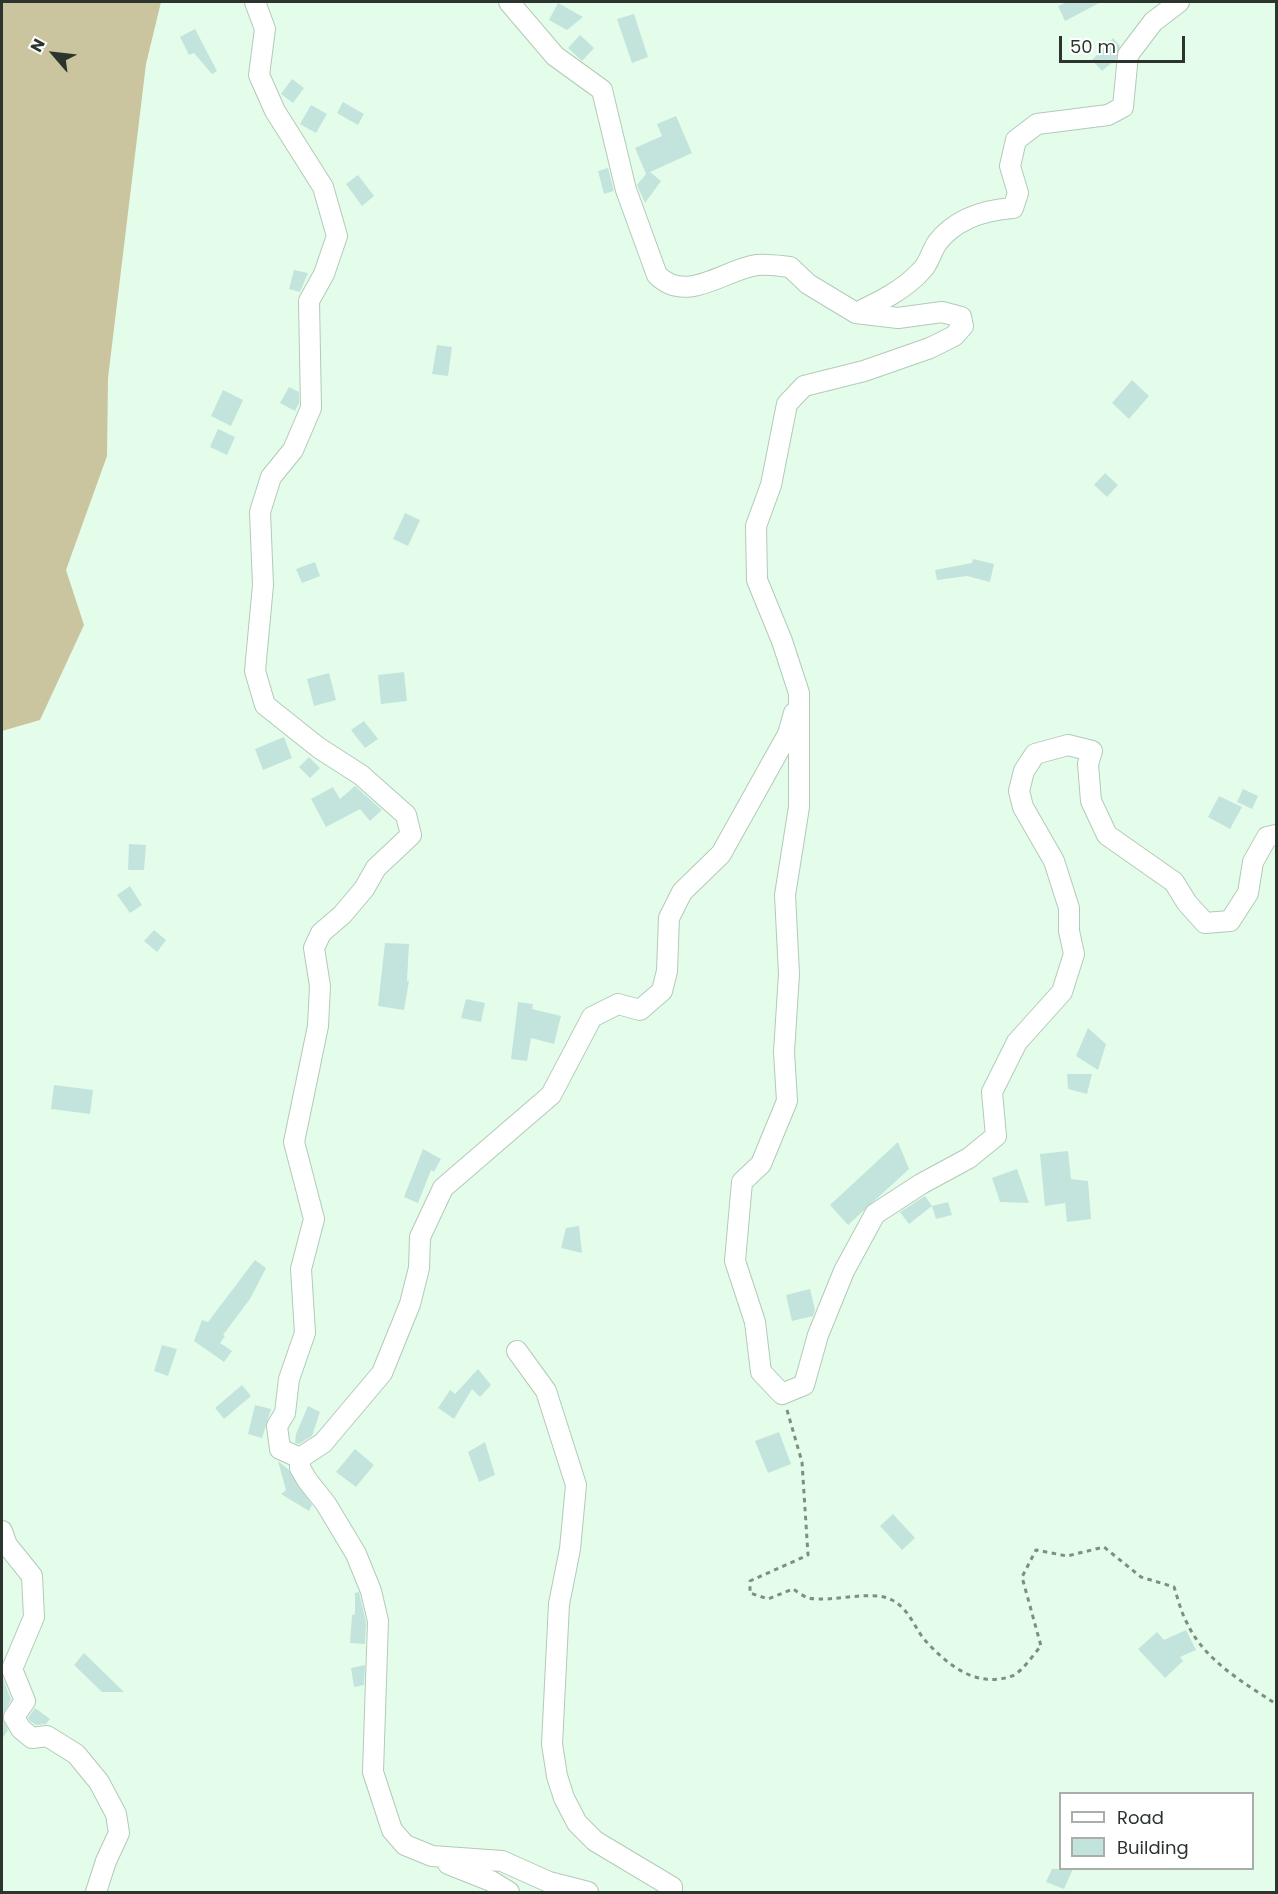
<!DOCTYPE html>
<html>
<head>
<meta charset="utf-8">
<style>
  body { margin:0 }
  #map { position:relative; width:1278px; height:1894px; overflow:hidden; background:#e4fdea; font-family:Poppins,sans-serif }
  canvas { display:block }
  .frame { position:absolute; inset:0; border:3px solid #2b342d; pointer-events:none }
  .legend { position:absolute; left:1059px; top:1792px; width:195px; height:78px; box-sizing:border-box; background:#fff; border:2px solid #aaaeab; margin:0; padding:8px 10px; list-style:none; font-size:18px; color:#2b342d }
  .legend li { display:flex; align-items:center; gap:12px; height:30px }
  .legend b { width:30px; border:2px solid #aaaeab }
  .north { position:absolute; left:24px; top:24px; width:60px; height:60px; -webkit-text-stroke:4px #fff; paint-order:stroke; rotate:298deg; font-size:16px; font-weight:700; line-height:24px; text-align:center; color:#2b342d }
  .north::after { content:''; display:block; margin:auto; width:21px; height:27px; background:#2b342d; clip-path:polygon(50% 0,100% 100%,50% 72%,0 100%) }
  .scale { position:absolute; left:1059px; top:36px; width:126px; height:27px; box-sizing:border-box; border:3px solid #2b342d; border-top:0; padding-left:8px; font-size:18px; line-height:21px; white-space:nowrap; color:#2b342d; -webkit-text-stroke:4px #fff; paint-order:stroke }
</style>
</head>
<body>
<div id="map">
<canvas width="1278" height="1894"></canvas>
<div class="frame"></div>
<ul class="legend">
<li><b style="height:8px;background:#fff"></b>Road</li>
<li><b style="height:16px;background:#c3e4dc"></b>Building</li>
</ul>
<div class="north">N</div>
<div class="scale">50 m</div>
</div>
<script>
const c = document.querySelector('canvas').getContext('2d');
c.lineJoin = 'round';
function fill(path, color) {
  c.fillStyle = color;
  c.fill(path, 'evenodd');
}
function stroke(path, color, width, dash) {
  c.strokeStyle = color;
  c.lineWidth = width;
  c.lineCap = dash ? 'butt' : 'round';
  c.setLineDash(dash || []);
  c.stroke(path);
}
const forest = new Path2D(`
  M2 2H161L146 64 108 378 107 456 66 570 84 625 40 720 2 731Z`);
const building = new Path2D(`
  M1067 2H1101L1065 21 1058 6Z
  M558 3 583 17 567 30 549 20Z
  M634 14 648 57 632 63 617 19Z
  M195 29 217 71 212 74 194 53 189 55 180 37Z
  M580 35 594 48 582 61 568 48Z
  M1113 38 1120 46 1116 59 1102 71 1092 60Z
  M292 79 304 88 293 103 281 94Z
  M343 102 364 114 358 125 337 113Z
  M311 105 327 114 316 133 300 124Z
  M676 116 692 153 650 172 661 181 645 203 637 185 646 174 635 148 662 136 657 124Z
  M608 168 614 191 604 194 598 171Z
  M358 175 374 196 362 206 346 184Z
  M294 270 308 273 300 292 289 289Z
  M437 345 452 347 448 376 432 374Z
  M1132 380 1149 396 1129 419 1112 403Z
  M289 387 299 392V403L295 411 280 403Z
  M223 390 243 400 231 426 211 416Z
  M218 429 235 437 227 455 210 447Z
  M1105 473 1118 485 1107 497 1094 485Z
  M405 513 420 520 408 546 393 539Z
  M973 559 994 564 990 582 967 576 937 580 935 570 972 563Z
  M315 562 320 576 302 583 296 569Z
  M404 672 407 701 381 704 378 675Z
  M329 673 336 700 314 706 307 679Z
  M364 721 378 739 365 748 351 730Z
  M284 737 292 758 263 770 255 749Z
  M309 757 320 768 310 778 299 767Z
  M355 786 382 810 370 821 360 809 326 827 311 799 333 787 340 799Z
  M1243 789 1258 796 1252 809 1237 802Z
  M1219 796 1242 807 1230 829 1208 817Z
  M129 844 146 845 144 870H128Z
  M130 886 142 905 130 913 117 895Z
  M154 930 166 940 157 952 144 941Z
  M385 943 409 944 407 981H409L404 1010 378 1006Z
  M466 999 485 1003 481 1022 461 1018Z
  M518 1002 533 1004 532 1009 561 1016 554 1044 531 1038 527 1061 511 1059Z
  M1088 1028 1106 1044 1098 1070 1076 1056Z
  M1067 1074H1092L1087 1094 1068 1089Z
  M54 1085 93 1090 90 1114 51 1109Z
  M898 1142 909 1169 848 1225 830 1205Z
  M423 1149 441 1159 434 1172 431 1170 418 1203 404 1197Z
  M1068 1151 1071 1179 1088 1181 1091 1219 1067 1222 1065 1203 1045 1206 1040 1154Z
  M1017 1169 1029 1203 1000 1202 992 1178Z
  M925 1196 932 1206 909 1224 900 1212Z
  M948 1202 952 1215 936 1219 932 1206Z
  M579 1226 582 1253 561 1248 566 1228Z
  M255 1260 266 1268 250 1299 223 1335 225 1336 220 1343 232 1351 224 1362 194 1341 202 1320 208 1322Z
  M810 1289 815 1310 813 1316 792 1321 786 1295Z
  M162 1345 177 1349 168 1376 154 1371Z
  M478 1369 491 1385 480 1397 472 1389 454 1419 438 1408 450 1390 455 1394Z
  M242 1385 251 1396 224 1419 215 1408Z
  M255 1405 271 1409 262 1438 248 1434Z
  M308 1406 320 1412 312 1436 299 1444 295 1443 296 1434Z
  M779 1432 791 1464 768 1473 755 1441Z
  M485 1442 495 1475 479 1482 468 1452Z
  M355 1449 374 1465 356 1487 336 1472Z
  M278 1461 289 1470 312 1505 309 1511 281 1494 286 1490Z
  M893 1514 915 1538 902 1550 880 1526Z
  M359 1592 366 1622 365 1644 350 1643 352 1615 355 1614V1593Z
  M1186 1630 1196 1650 1180 1657 1183 1661 1165 1678 1138 1649 1157 1632 1164 1640Z
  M84 1653 124 1692H102L74 1665Z
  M365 1665 364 1685 354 1687 351 1668Z
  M3 1678 11 1700 2 1716 8 1730 2 1739Z
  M35 1708 50 1719 46 1724 36 1725 30 1721 28 1718Z
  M1052 1869H1073L1064 1889 1046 1882Z`);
const path = new Path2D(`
  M787 1410 802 1462 808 1555 750 1581V1593L768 1599 793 1589C798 1592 804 1597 809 1598 830 1603 873 1589 892 1600 909 1609 913 1625 924 1639 946 1664 976 1689 1012 1676 1022 1672 1033 1655 1041 1646L1022 1577 1036 1550 1067 1556 1104 1547 1141 1577 1174 1587C1178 1599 1181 1612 1187 1623 1204 1660 1244 1683 1276 1704`);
const street = new Path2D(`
  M255 2 265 29 259 75 275 111 323 187 337 236 324 274 309 301 311 408 293 450 271 477 260 512 263 585 255 671 265 705 319 748 361 775 406 815 411 835 376 868 364 889 342 915 321 933 314 948 320 986 318 1026 294 1142 314 1219 301 1269 305 1333 289 1379 285 1413 277 1426 280 1449 300 1458 323 1443 382 1373 410 1304 419 1268 420 1237 443 1188 551 1095 592 1017 618 1004 640 1010 662 991 667 971 669 918 682 892 721 854 788 734 794 713
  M509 2 555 56 602 90 626 190 657 275C687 305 725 269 757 265 768 264 780 266 790 267L808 284 856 313 898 318 942 312 961 317 963 326 954 336 930 348 864 371 804 386 787 404 771 485 756 526 757 580 782 641 799 693V807L785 895 789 974 784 1052 787 1101 761 1164 742 1182 735 1261 755 1322 761 1372 782 1394 804 1385 818 1335 844 1271 875 1214 921 1184 969 1158 996 1136 992 1092 1017 1042 1062 992 1074 954 1069 931V908L1054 861 1023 807 1019 791 1024 771 1035 754 1068 745 1092 751 1088 764 1091 801 1107 835 1174 882 1187 903 1205 923 1230 921 1248 893 1253 862 1267 837 1276 835
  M856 313C879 302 904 290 921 271 929 264 931 252 937 243 956 218 984 210 1013 208L1018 193 1010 166 1016 140 1037 124 1108 115 1123 107 1128 55 1153 22 1179 2
  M517 1351 546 1391 576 1485 570 1549 559 1604 552 1744 557 1776 564 1798 577 1823 595 1841 672 1887V1892
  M300 1458V1468L307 1480 326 1504 356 1554 371 1591 378 1621 373 1772 392 1830 405 1845 432 1856 502 1861 549 1882 588 1892
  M2 1531 7 1545 32 1576 34 1617 12 1669 25 1701 14 1717 21 1729 32 1738 47 1736 76 1754 99 1782 116 1814 119 1833 106 1861 96 1892
  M448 1864 491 1881 509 1892`);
fill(forest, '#cac49f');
fill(building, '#c3e4dc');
stroke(street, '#b2cab8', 22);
stroke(path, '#7e8f82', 3, [4.5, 4.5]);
stroke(street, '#fff', 20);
</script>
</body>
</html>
